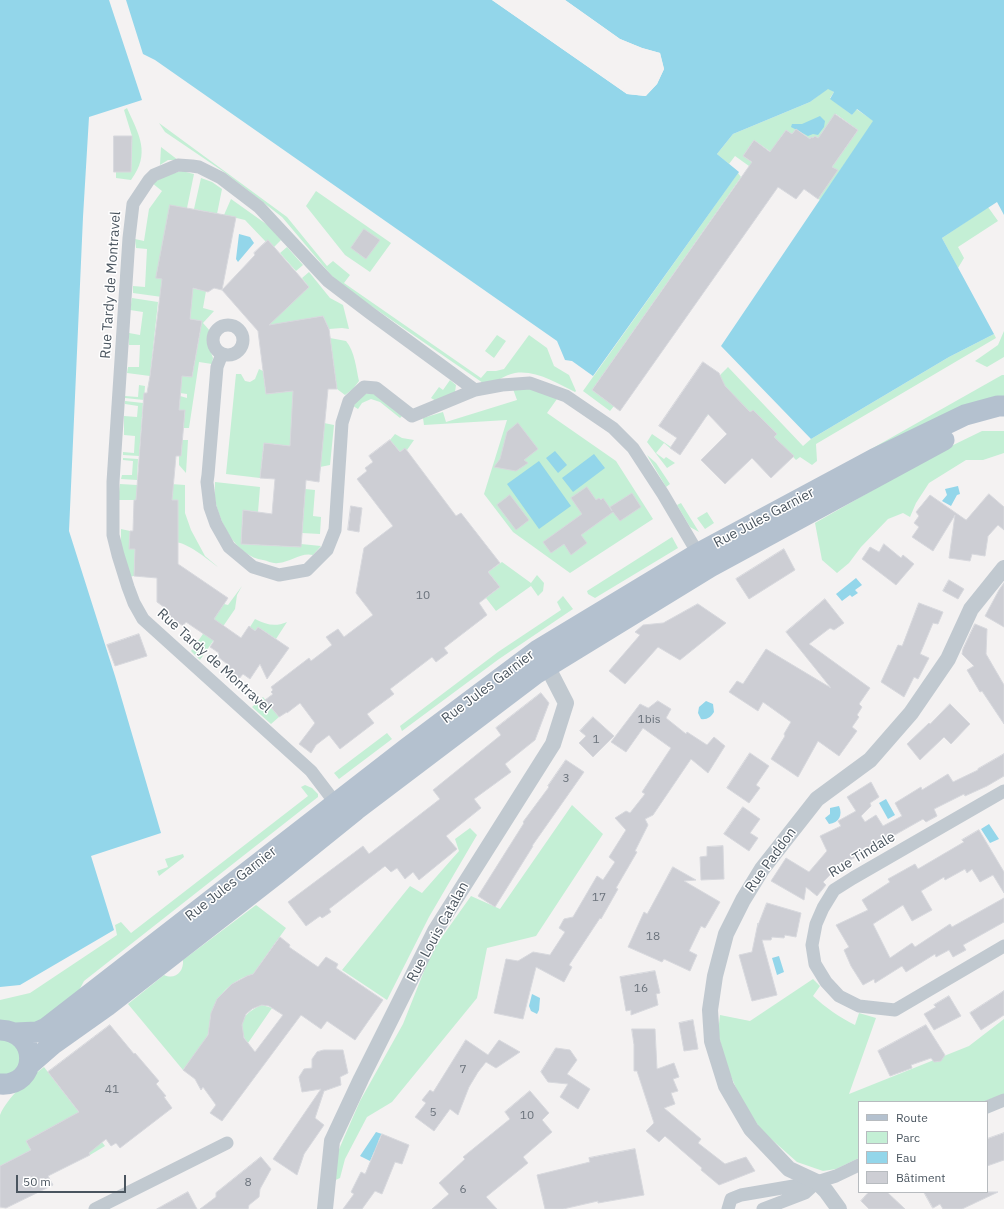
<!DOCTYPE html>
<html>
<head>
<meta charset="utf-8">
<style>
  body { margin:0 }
  #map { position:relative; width:1004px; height:1209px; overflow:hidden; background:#f4f2f2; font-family:"IBM Plex Sans",sans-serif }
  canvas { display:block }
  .legend { position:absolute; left:858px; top:1101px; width:130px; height:92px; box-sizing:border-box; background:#fff; border:1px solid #b7bbbf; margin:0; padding:5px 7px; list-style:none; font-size:12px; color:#4a555f }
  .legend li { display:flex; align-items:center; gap:8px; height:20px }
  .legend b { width:20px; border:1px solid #b7bbbf }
  .scale { position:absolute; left:16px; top:1175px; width:110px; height:18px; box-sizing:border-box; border:2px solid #4a555f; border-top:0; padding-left:5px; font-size:12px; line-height:14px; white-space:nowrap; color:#4a555f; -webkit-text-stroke:3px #fff; paint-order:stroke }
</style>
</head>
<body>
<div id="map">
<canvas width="1004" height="1209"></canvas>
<ul class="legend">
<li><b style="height:5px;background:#b4c1cf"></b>Route</li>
<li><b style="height:11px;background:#c4efd5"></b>Parc</li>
<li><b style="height:11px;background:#93d6ea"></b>Eau</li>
<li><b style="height:11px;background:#cdced4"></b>Bâtiment</li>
</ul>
<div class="scale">50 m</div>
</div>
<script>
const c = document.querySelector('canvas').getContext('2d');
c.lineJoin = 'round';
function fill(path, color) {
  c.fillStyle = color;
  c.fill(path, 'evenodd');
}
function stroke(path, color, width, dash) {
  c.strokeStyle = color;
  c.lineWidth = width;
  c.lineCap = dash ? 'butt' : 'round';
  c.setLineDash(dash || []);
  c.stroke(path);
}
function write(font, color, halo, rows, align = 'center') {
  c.font = font + ' "IBM Plex Sans",sans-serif';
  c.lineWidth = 3;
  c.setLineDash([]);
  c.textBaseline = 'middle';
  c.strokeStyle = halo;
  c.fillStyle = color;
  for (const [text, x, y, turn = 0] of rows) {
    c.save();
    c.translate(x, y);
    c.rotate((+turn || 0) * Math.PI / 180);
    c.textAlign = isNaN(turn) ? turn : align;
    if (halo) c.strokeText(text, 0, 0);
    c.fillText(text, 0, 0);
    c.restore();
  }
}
const green = new Path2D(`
  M828 88 834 92 830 98 852 115 856 109 874 121 820 200 818 199 837 170 832 167 858 130 836 114 821 134 824 142 815 136 813 138 811 137 810 139 796 129 792 134 786 130 778 141V157L754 140 743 156 777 180 763 176 735 156 729 164 717 154 733 134 810 102Z
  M127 108C139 135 151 153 131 180L116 178V172H131L132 136 124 110Z
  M159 123 287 217 327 266 333 261 350 275 344 283 481 378 487 371H496L504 369 529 335 547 348 554 366 569 375 576 391 575 392C556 383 537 370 515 373 504 375 495 384 483 383L345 288 331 275 282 217 224 172 165 132Z
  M161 147 178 160H168L160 165Z
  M182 171 194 174 187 208 189 284 191 288 206 291 203 308 214 311 203 323 210 331 207 341 213 358 212 364 199 362 189 428H183L185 410H179L180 396 187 398V394L173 392 180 375 192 377 202 321 190 319 191 301 133 293V286L145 287 147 249 136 248 135 239 144 241 149 209 162 191 152 183 170 174Z
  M738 173 741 177 592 390 614 406 610 411 583 391Z
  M201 178 212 182 222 189 217 214 194 209Z
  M316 191 391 243 370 272 345 255 306 206Z
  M231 199 269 226 281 240 274 247 268 240 266 242 245 220 224 215Z
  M988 207 998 221 958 247 964 258 958 268 942 238Z
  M287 247 303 265 296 271 280 253Z
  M309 272 330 298 343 305 349 329 342 328 329 329 323 316 258 328 289 305 309 287 302 278Z
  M132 298 158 302 150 376 127 373 128 367H139L140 345H129V333L140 335 143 312 130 310Z
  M1004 331V357L987 367 975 361 998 345Z
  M994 334 996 338 816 444 817 461 812 465 800 457 796 460 774 437 777 434 753 410 750 412 731 393 706 417 696 410 721 374 728 367 803 446 811 439 949 357Z
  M497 335 506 341 494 358 485 351Z
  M330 338 346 341C355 352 356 368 359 381L353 389 345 395 337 389Z
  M259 369 263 371 266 394 291 391 306 386 290 446 264 443 260 478 226 474 236 374H241L245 381 250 382 255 379Z
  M1002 375H1004V397L710 540Z
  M450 380 456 385 455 392 436 401 431 398 439 387 443 390Z
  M139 385 145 386 144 400 125 398V396L138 397Z
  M528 387 557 399 547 413 616 461 653 519 570 573 513 532 484 494 507 420 424 425 423 418 443 412 446 422 517 400 513 389Z
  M372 393 380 397 403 415 400 418 380 402 371 399 362 403 358 409 353 406 363 394Z
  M125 401 143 403 139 456 123 455V452L134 453 135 436 124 435V416L137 417 138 406 125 404Z
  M324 423 334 425 330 465 320 467Z
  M982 431H1004V453L983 460H966L929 483 916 503 910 517 903 513 888 519 861 547 849 563 837 573 822 560 815 523 943 450Z
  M395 434 402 438 414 440 407 450 405 448 400 452 390 440Z
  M652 434 671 447 670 448 664 443 656 453 664 459 666 457 675 463 667 468 647 442Z
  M182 440H188L186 473 179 465V456H181Z
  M647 455 656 463 670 484 666 487Z
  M123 458 138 459 137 480 121 479 122 475H132L133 461 123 460Z
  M215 482 260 487 258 512 243 510 241 544 301 547V544L321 546 313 555C301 552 291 562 278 563 273 564 268 561 263 560 237 556 222 527 216 504 214 497 215 489 215 482Z
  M120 484 170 487 171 484 185 485V513L191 530 205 556 218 567C207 559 187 542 174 542L178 500H118Z
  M305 489 315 490 313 516 321 517 320 534 302 533Z
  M681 503 699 532 690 527 677 505Z
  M707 512 714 523 705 529 697 518Z
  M121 529 130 531 129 549H135L134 576 128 577 121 548Z
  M672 537 678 548 595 598 588 594 587 591Z
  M502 562 531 583 537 575 544 583 543 591 538 596 531 586 496 611 486 598 500 587 488 572Z
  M242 586 237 595 235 609 200 660 191 651 224 604 228 605Z
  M563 596 573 609 499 659 402 731 400 726 498 652 561 610 557 602Z
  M255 619C267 625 275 627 287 622L276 639 258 627 255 631 250 627Z
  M263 697 279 717 271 724 252 707Z
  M387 733 392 739 339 779 334 773Z
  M305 785 312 788 318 794V797L84 981 75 998 33 1026 0 1021V1000L30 993 117 935 115 925 121 922 131 933 308 796 301 787Z
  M572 805 603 834 536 936 487 948 477 998 392 1102 367 1117 345 1159 340 1178 331 1182 337 1154 346 1133 360 1101 403 1024 432 951 471 896 500 909Z
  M470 828 477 835 429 917 387 1000 342 970 410 886 422 893 459 851 455 839Z
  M183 854 184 857 159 876 157 871 168 867 165 859Z
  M256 905 286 928 253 974C233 980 218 993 212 1013 209 1020 210 1028 208 1034 206 1042 188 1063 183 1070L128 1004 164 975C175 980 184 972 183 960Z
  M813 979 820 986 813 996C826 1008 839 1017 855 1025L859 1013 876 1018 849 1094 969 1046 1004 1019V1094L983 1102H859V1158L836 1169 823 1171 797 1162 761 1130 740 1097 726 1065 718 1032 720 1015 750 1021Z
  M262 1005 272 1008 248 1043C234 1026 244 1012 262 1005Z
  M0 1036H3L22 1052 17 1071 0 1077Z
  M44 1067 105 1146 90 1155 89 1153 92 1149 65 1120 26 1141 31 1150 0 1166V1115C7 1098 29 1078 44 1067Z`);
const water = new Path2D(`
  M0 0H109L142 100 89 117 83 217 69 531 115 676 161 833 91 856 114 930 20 985 0 987Z
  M126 0H492L627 94 645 96 657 84 664 69 660 53 642 48 620 39 565 0H1004V215L997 202 942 238 994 334 949 357 811 439 721 346 873 121 857 109 852 115 830 99 834 92 828 89 810 102 733 134 717 154 739 172 593 376 572 361 565 360 557 341 155 60 143 54Z
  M820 116 825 121 824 127 818 135 813 134 808 136 791 127 792 124H802Z
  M239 234 250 237 254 243 238 262 236 259Z
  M555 451 567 465 558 473 546 458Z
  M594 454 605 468 573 492 562 478Z
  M539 461 571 506 539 529 507 484Z
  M958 486 960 494 957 495 951 506 942 501 947 495 945 489Z
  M856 578 862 585 855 590 858 593 852 597 850 595 842 601 836 594Z
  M706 701 713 704 714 712C711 717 707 720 701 719L698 713 699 707Z
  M886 799 895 815 888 819 879 803Z
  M839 806C843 815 839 823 829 824L825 818 830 814V808Z
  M989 824 999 839 990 843 981 829Z
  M779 956 784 972 777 975 772 958Z
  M532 994 540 998 539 1010 537 1014 531 1011 529 1006Z
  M376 1132 382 1134 378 1142 383 1145 379 1154 374 1152 370 1161 360 1156Z`);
const pier = new Path2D(`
  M492 0H495L628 92 645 93 655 83 662 69 658 55 641 50 619 40 563 0H565L620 39 642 48 660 53 664 69 657 84 646 96 627 94Z`);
const building = new Path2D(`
  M835 114 858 130 832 167 838 170 818 199 804 189 796 199 778 187 620 411 592 390 752 162 743 156 754 140 770 152 786 130 792 134 796 129 810 139 811 137 813 138 815 136 818 138Z
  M114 136H132L131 172H114Z
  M170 205 236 217 222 290 214 288 208 292 193 288 190 319 202 321 192 377 182 376 179 410H185L181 456H176L172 500H178V564L228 598 214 619 241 638 249 626 255 631 258 627 289 648 267 679 260 664 250 679 243 674 238 680 223 669 227 664 217 656 219 653 210 647 214 641 186 622 183 626 165 613 168 610 157 602V578L134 576 135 549H129L130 531H133L134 500H136L144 393H147L150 376 162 279 156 278Z
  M364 229 380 240 366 259 351 248Z
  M268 240 309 287 269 325 323 316 329 329 337 389H328L319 482 306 480 301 547 241 544 243 510 272 514 275 479 260 478 264 443 290 446 293 391 266 394 258 331 222 290 255 255 254 253Z
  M703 362 719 373 725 386 750 412 753 410 777 434 774 437 794 456 771 478 752 458 725 484 701 460 727 434 708 414 680 455 670 448 677 438 659 426Z
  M518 423 538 449 524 460 528 463 516 471 494 467 500 459 507 432Z
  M390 440 400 452 405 448 456 516 461 513 500 563 488 572 500 587 479 603 487 615 444 648 448 653 436 662 432 657 390 689 394 694 367 714 374 723 340 749 329 735 316 745 311 753 299 744 315 723 300 703 287 713V712L279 717 265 700 273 694 271 692 273 690 271 687 309 658 311 661 332 645 326 637 338 629 344 637 373 615 356 593 364 548 393 526 357 479 367 471 365 468 373 462 369 456Z
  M587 487 596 500 599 498 601 500 603 498 612 511 610 507 632 493 641 507 620 521 613 512 581 535 587 543 571 555 564 544 551 553 543 542 582 514 571 498Z
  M989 494 1004 507V530L998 525 988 536 985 556 972 554 970 561 949 558 955 515 933 551 912 537 919 527 914 523 919 516 916 512 930 495 966 520Z
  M510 495 529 520 516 530 497 505Z
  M351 506 362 508 359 532 348 530Z
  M884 544 901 558 903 555 914 564 896 585 862 559 870 547 879 552Z
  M784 549 795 570 749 599 736 579Z
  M949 580 964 589 958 599 943 591Z
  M1004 583V627L985 616 999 590Z
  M825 599 844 623 834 630 830 628 809 644 870 688 859 704 862 707 857 715 859 717 852 727 857 731 839 756 818 741 798 777 771 759 785 736 784 734 791 722 763 702 758 711 729 692 737 681 743 684 766 649 831 688 786 632Z
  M919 603 943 612 938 624 933 623 920 654 929 658 918 679 914 677 904 697 881 682 898 645 902 646Z
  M698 604 726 623 680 660 658 647 625 684 609 671 640 635 635 632 643 625 663 623Z
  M975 624 987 629 986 654 1004 685V724L982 691 980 692 967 670 974 666 962 654 963 649Z
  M139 634 147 656 115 666 107 645Z
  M541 693 549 703 535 740 505 764 511 772 474 799 481 808 446 836 457 849 419 880 413 872 405 879 397 868 391 872 385 866 329 909 331 912 322 918 320 916 306 926 288 902 363 846 369 854 440 799 433 790 501 735 496 728Z
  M658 701 671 709 666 718 686 734 687 732 707 745 714 737 725 746 708 773 691 759 653 815 645 819 648 825 635 851 637 852 616 888 618 889 601 919 600 918 569 965 572 967 564 982 536 967 523 1019 494 1013 506 959 518 961 533 952 550 955 565 932 559 928 564 919 573 917 597 876 603 880 615 862 609 857 626 830 615 818 626 811 630 813 645 794 642 792 671 748 643 728 626 752 611 742 640 704 648 708Z
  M950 704 970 724 951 744 944 737 920 760 907 744 929 723 930 724Z
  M593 717 614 736 593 757 579 743 586 736 580 731Z
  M750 753 769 766 756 785 760 788 749 803 727 788Z
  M1004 754V776L987 786 965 796 964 794 934 809 937 816 926 822 923 819 838 867 823 882 826 885 817 896 806 887 804 900 771 881 786 858 809 872 827 851 820 836 841 826 838 821 856 811 847 797 871 782 879 797 870 803 871 806 861 816 865 822 876 815 883 826 902 816 895 803 921 787 922 790 948 774 953 782 978 770V769Z
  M566 760 584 772 532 846H533L495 907 478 896 524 823 523 822 549 787 548 786Z
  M743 807 760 819 750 833 758 838 749 851 724 834Z
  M979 830 1004 872V893L993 875 980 882 972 869 967 873 965 869 945 880 944 877 921 891 932 910 912 921 903 905 873 924 890 958 912 943 915 947 950 924 952 927 1004 898V922L963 945 966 950 953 957 949 950 936 957 935 954 906 972 902 966 875 983 874 979 863 985 851 966 844 950 849 947 836 925 868 910 862 900 890 882 888 879 915 864 918 869 964 842 962 840Z
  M723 846 724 879 701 880 700 857 707 856V847Z
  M673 867 696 880 684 881 720 902 705 928 701 926 689 951 697 955 690 971 664 959 662 962 628 947 644 912 647 914Z
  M767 903 801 913 796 937 785 935 784 938 772 937 771 940H762L777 995 752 1001 739 955 752 952 758 923V925Z
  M280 937 290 945 289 947 318 967 326 957 338 964 336 968 383 1000 355 1040 327 1021 321 1029 301 1015 222 1121 210 1113 216 1105 203 1087 201 1090 195 1079 183 1070 208 1035 211 1013 217 999 232 984 247 976 253 974ZM262 1005 269 1006 283 1015 255 1052 244 1038 242 1025 246 1014 252 1009Z
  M655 971 660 993 656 994 658 1005 631 1015V1010L626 1011 620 977Z
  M1004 991V1015L981 1030 970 1013Z
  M949 996 961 1016 934 1030 924 1014 936 1007 934 1005Z
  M693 1020 698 1049 684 1051 679 1023Z
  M110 1025 134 1054 135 1053 159 1081 156 1084 166 1096 164 1097 172 1108 120 1148 116 1143 111 1146 106 1139 89 1153 90 1155 48 1176 53 1185 6 1208 0 1207V1166L31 1150 26 1141 79 1112 48 1072Z
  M926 1025 945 1055 941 1061 934 1062 931 1058 911 1065 912 1068 890 1076 878 1051Z
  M632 1029H655L657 1069 674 1063 679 1077 673 1079 678 1091 671 1093 675 1104 664 1108 701 1139 698 1143 725 1164 746 1157 755 1171 719 1185 701 1170 702 1168 665 1136 659 1142 646 1131 654 1123 637 1071H634V1045Z
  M466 1040 488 1055 499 1040 520 1052 496 1068 486 1062 478 1072 469 1087 458 1115 450 1109 434 1131 415 1117 426 1103 422 1100 430 1090 433 1092Z
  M556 1048 570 1050 577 1060 567 1074 590 1089 578 1109 560 1097 568 1084 548 1082 541 1072Z
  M324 1050H343L348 1073 340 1077 341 1085 324 1091 315 1118 324 1125 304 1154 297 1175 273 1159 321 1089 302 1092 299 1077 304 1069 312 1068V1059L317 1052Z
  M530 1091 549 1113 542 1120 552 1132 523 1157 528 1163 486 1197 497 1209H432L449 1194 439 1183 465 1159 463 1157 510 1119 505 1112Z
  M1004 1133V1160L987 1166V1139Z
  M382 1134 409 1145 402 1164 395 1162 382 1194 375 1191 362 1209H343L354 1194 351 1192 361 1172 365 1174Z
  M635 1149 644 1195 598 1203V1201L563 1209H545L537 1175 590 1162 589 1158Z
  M261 1157 271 1169 260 1189 259 1197 249 1205 248 1209H200L216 1197V1193Z
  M188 1192 197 1209H157Z
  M869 1192H887L905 1209H869L861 1201Z
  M924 1192H998L962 1209H943L940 1204 933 1208Z`);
const minor = new Path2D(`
  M213 340a15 15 0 1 1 30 0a15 15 0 1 1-30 0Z
  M222 354 217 367 208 475 207 482 210 507 216 524 229 547 253 567 279 575 307 570 327 550 335 530 342 423 349 401 364 387 376 388 412 416 475 390
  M1004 791 853 878 834 890 823 908 816 924 812 945 815 964 826 982 839 996 859 1006 895 1010 1004 946
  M340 809 311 771 143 619 134 603 128 587 118 555 113 535V482L129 238 133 204 149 180 154 175 178 165 192 166 199 167 221 178 259 207 328 281 370 313 475 390 502 385 530 383 566 396 613 428 633 448 663 494 693 545 697 554V560
  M987 1107 1004 1100
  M95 1209 227 1143
  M728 1209 731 1199 741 1195 817 1182 836 1176 859 1165
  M763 1209 805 1193 817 1182`);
const tertiary = new Path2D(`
  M325 1209 332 1141 361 1079 435 931 553 744 566 703 548 668 540 661H538
  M839 1209 826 1191 817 1182 789 1169 751 1129 726 1086 712 1041 710 1010 715 976 726 934 743 900 762 869 817 799 870 760 911 713 948 659 971 609 1004 568`);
const primary = new Path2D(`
  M0 1030C40 1031 39 1087 0 1084
  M15 1033 37 1032 46 1028 407 748 538 650 697 554 874 459 965 415 998 406H1004
  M29 1065 52 1045 107 1006 278 873 356 810 537 673 710 567 944 440`);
const numberNames = [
  ["10",423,596],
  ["1bis",649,720],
  ["1",596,740],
  ["3",566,779],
  ["17",599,898],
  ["18",653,937],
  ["16",641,989],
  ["7",463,1070],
  ["41",112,1090],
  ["5",433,1113],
  ["10",527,1116],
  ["8",248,1183],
  ["6",463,1190]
];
const streetNames = [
  ["Rue Tardy de Montravel",111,285,-86],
  ["Rue Jules Garnier",764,518,-28],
  ["Rue Tardy de Montravel",214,661,42],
  ["Rue Jules Garnier",488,687,-37],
  ["Rue Tindale",862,855,-31],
  ["Rue Paddon",771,860,-54],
  ["Rue Jules Garnier",231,884,-38],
  ["Rue Louis Catalan",438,932,-61]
];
fill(green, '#c4efd5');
fill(water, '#93d6ea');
fill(pier, '#f4f2f2');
fill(building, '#cdced4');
stroke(building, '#d7d8dd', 1);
stroke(minor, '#c1c9d0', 13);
stroke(tertiary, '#c1c9d0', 16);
stroke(primary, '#b4c1cf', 21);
write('12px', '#6b737c', null, numberNames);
write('14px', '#4a555f', '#fff', streetNames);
</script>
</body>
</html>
